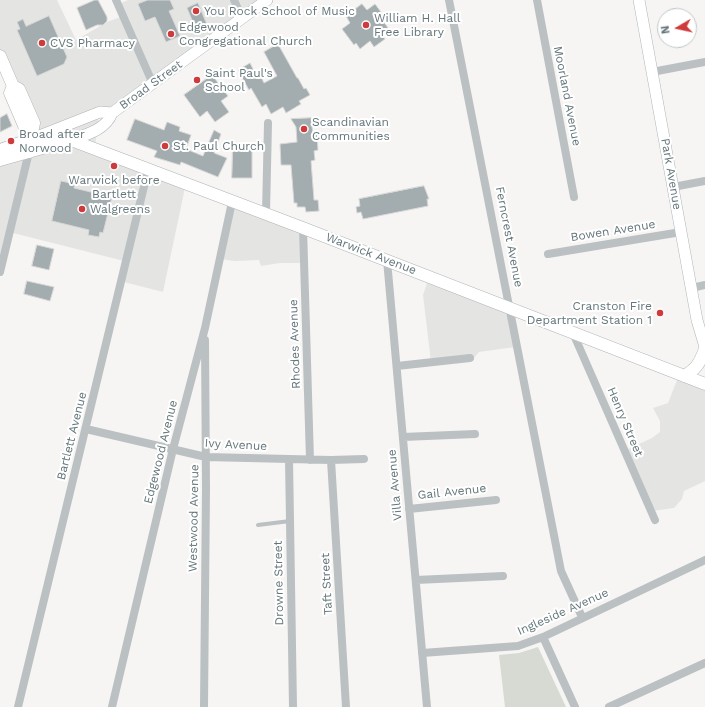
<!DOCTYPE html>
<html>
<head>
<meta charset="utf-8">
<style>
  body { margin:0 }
  #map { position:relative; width:705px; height:707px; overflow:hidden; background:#f6f5f3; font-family:"Work Sans",sans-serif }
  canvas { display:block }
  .north { position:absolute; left:657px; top:8px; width:40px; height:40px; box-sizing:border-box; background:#fff; border:1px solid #c1c8ca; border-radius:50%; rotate:261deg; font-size:11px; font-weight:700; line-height:16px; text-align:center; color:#64767a }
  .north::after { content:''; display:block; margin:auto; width:14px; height:18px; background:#ce3b3c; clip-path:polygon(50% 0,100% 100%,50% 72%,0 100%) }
</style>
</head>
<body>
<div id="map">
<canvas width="705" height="707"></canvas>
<div class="north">N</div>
</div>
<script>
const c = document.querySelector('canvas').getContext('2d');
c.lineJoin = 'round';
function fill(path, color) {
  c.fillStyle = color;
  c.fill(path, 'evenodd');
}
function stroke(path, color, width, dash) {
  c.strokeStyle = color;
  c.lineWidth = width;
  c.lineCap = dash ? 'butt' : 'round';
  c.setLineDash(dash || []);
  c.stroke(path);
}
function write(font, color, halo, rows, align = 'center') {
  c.font = font + ' "Work Sans",sans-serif';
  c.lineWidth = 4;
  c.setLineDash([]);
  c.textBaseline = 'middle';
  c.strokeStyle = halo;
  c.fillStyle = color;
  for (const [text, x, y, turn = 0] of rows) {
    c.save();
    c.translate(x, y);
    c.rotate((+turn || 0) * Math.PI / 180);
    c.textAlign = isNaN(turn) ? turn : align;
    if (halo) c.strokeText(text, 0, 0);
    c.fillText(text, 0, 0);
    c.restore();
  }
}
const built = new Path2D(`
  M0 0H57L76 40 107 22 123 16 121 3 128 0H266L144 89 99 115 95 147 186 183 163 292 120 281 124 261 13 233 0 270V155L32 146 0 55Z
  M233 203 299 226 302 263H280L261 266 259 260 235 261 220 259Z
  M429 277 509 308 515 347 479 352 474 358 431 362 423 295Z
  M679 375 705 384V481L684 491 682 499 674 508 652 511 626 450 652 438 660 432V421L653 408 668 403Z`);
const green = new Path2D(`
  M538 647 566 707H505L499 655 519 653Z`);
const building = new Path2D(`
  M95 0H98L107 17V21L103 25H97L86 30 77 8Z
  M148 0H170L174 9 169 11 180 36 166 42 155 17 145 21 138 4Z
  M198 3 208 27 197 32 187 8Z
  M362 4 367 10 375 4 387 20 384 22 388 28 381 34 385 39 374 47 370 41 360 49 356 43 354 45 342 29 350 23 346 16Z
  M49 16 67 57 64 64 37 76 17 30 20 29 17 22 23 19 26 26Z
  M278 44 297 78H298L304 89 306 88 310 95 299 101 301 104 286 113 283 107 271 114 266 104 262 107 251 88 249 90 238 70 250 63 258 79 261 77 264 83 277 76 264 52Z
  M212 75 228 96 221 101 229 112 215 122 207 111 200 117 184 95Z
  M7 114 12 126 0 132V118Z
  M311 118 313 134 317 133 318 150 314 151 315 160 311 161 314 200H318L319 211 306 212 305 207H297V203H294L291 165H281L280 144 297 142 296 127 291 119Z
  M135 119 164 130 167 122 180 127 179 131 191 135 186 149 203 156 214 130 221 134 214 153 227 158 218 177 181 162 180 165 154 157 157 151 127 140Z
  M233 144H252V178H232Z
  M61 181 75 184 74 188 112 197 103 233 100 232 99 237 88 235 89 230 52 221Z
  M424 186 429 199H427L428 206 363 219 361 212 357 213 356 207 360 206 359 199Z
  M37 245 54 249 49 270 32 266Z
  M27 281 54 287 50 301 24 294Z`);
const service = new Path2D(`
  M258 525 290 521`);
const minor = new Path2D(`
  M116 0 153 84
  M234 0 242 18
  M449 0 561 571 582 617
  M537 0 574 197
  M652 72 705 62
  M673 187 705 181
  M266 213 268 123
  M303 228 310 460
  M548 254 681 232
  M387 260 427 707
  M0 272 29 152
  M692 288 705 285
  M573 333 655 520
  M397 366 470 358
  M86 429 206 457 331 460 364 459
  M403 437 475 434
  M289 459 293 707
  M331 460 346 707
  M409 509 496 500
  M416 580 503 576
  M543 637 575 707
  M422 653 518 646 543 637 705 560
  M18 707 148 170
  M112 707 173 449 205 328 232 202
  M204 707 206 489 205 340
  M609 707 705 663`);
const secondary = new Path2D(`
  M639 0 697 320 705 347
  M34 138 100 112 112 113
  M71 140C85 135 106 130 112 113L267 0`);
const primary = new Path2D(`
  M0 56 13 86 19 89 34 123 32 133 34 138 29 152
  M13 86 10 93 25 128 32 133
  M0 150 34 138 71 140 303 228 705 384
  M0 160 60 143
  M684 376C697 369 700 362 705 349`);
const markers = [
  [196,11,4,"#ce3b3c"],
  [366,25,4,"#ce3b3c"],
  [171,34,4,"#ce3b3c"],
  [42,43,4,"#ce3b3c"],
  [197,80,4,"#ce3b3c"],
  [304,129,4,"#ce3b3c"],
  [11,141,4,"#ce3b3c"],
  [165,146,4,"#ce3b3c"],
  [114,166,4,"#ce3b3c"],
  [82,209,4,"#ce3b3c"],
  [660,313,4,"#ce3b3c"]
];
const poiNames = [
  ["You Rock School of Music",204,11],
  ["William H. Hall",374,18],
  ["Free Library",374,32],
  ["Edgewood",179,27],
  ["Congregational Church",179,41],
  ["CVS Pharmacy",50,43],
  ["Saint Paul's",205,73],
  ["School",205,87],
  ["Scandinavian",312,122],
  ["Communities",312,136],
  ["Broad after",19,134],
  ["Norwood",19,148],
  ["St. Paul Church",173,146],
  ["Warwick before",114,180,"center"],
  ["Bartlett",114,194,"center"],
  ["Walgreens",90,209],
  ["Cranston Fire",652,306,"right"],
  ["Department Station 1",652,320,"right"]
];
const streetNames = [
  ["Broad Street",151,85,-36],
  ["Moorland Avenue",567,96,79],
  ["Park Avenue",671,174,80],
  ["Bowen Avenue",613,231,-9],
  ["Ferncrest Avenue",509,237,79],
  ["Warwick Avenue",371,254,21],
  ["Rhodes Avenue",295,344,-92],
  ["Henry Street",625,422,67],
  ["Bartlett Avenue",72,436,-76],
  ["Ivy Avenue",236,445,3],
  ["Edgewood Avenue",161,452,-76],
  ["Villa Avenue",395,485,-95],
  ["Gail Avenue",452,492,-6],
  ["Westwood Avenue",194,518,-89],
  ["Drowne Street",279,583,-91],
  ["Taft Street",327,584,-93],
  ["Ingleside Avenue",563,612,-24]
];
fill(built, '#e4e5e3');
fill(green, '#d7dad3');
fill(building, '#a3adaf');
stroke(building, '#d7d7d6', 1);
stroke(secondary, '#adb5b7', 12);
stroke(primary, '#afb5b6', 13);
stroke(service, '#bbc0c2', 4);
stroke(minor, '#bbc0c2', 8);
stroke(secondary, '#fff', 11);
stroke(primary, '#fff', 12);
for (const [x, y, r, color] of markers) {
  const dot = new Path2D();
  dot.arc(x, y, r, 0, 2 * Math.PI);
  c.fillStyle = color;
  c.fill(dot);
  stroke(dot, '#fff', 1.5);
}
write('12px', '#64767a', '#fff', poiNames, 'left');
write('12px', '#64767a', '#fff', streetNames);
</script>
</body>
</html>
